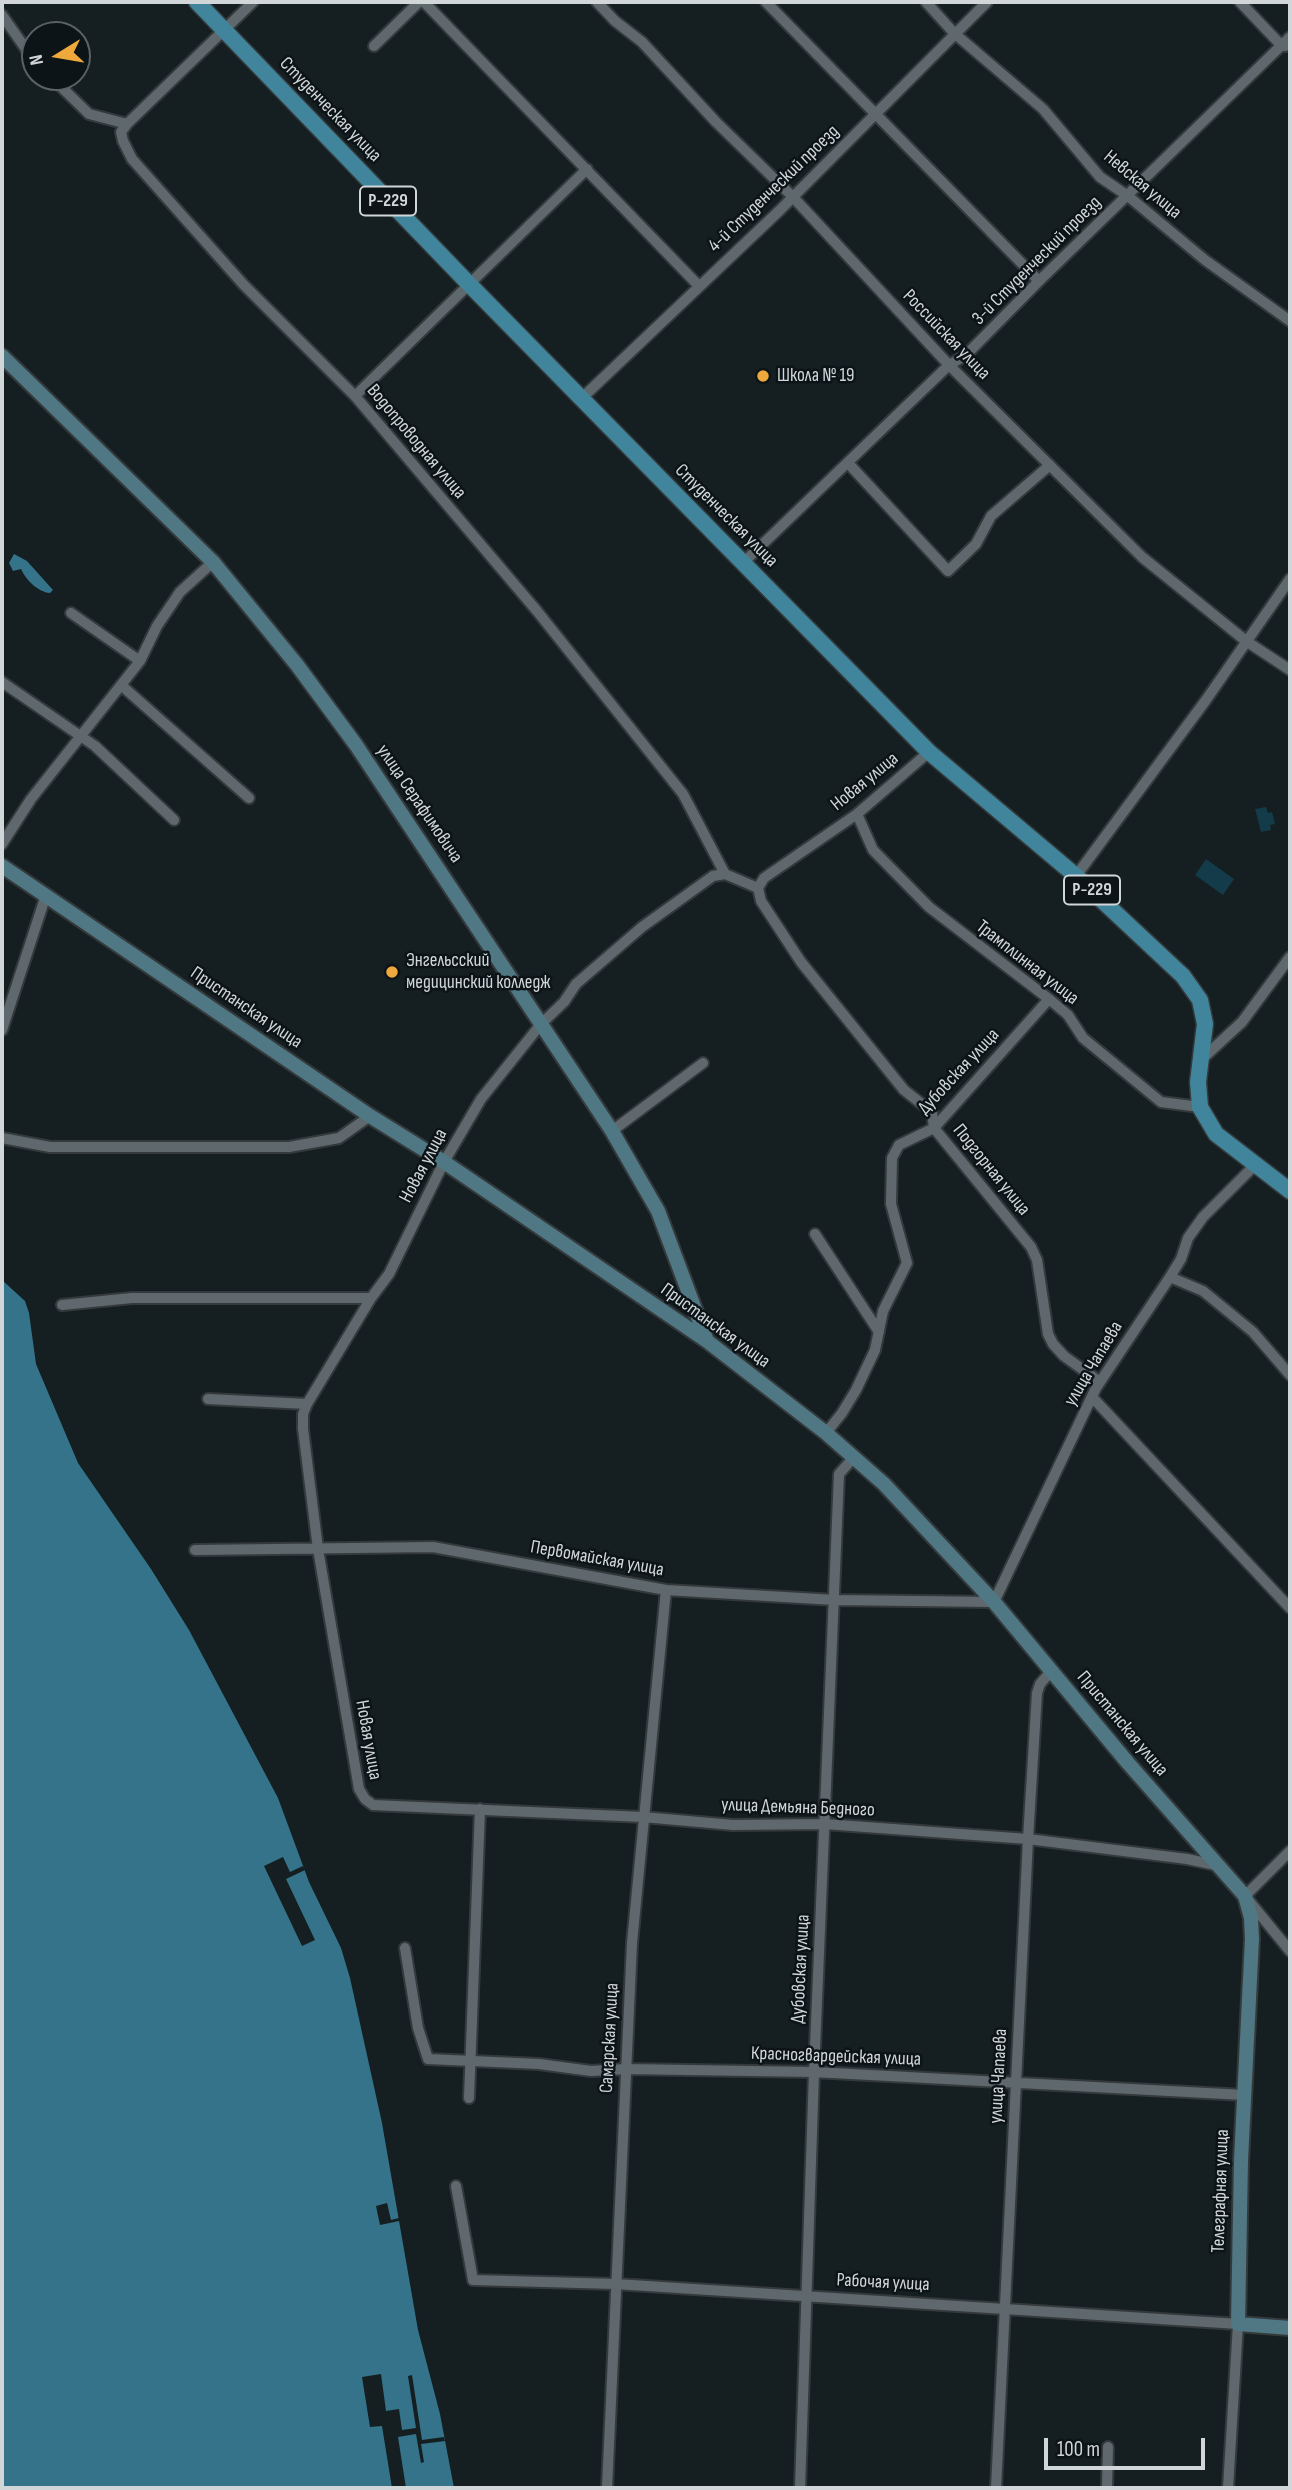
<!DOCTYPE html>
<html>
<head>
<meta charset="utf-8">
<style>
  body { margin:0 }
  #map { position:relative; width:1292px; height:2490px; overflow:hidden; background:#151e21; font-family:"Sofia Sans Condensed",sans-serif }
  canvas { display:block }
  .frame { position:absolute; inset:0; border:4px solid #d1d7d9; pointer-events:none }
  .north { position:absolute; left:21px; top:21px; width:70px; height:70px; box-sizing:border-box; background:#0c1418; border:2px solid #5b6265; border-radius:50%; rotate:259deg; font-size:19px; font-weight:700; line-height:28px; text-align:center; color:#d1d7d9 }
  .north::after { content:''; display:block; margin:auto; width:24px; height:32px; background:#eea83c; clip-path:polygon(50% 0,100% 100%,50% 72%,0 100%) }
  .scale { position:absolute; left:1044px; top:2438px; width:161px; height:32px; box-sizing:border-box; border:4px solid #d1d7d9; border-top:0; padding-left:9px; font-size:21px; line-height:24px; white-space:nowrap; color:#d1d7d9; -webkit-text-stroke:5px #0c1418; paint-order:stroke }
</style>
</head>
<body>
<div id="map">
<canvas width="1292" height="2490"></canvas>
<div class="frame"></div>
<div class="north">N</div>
<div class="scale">100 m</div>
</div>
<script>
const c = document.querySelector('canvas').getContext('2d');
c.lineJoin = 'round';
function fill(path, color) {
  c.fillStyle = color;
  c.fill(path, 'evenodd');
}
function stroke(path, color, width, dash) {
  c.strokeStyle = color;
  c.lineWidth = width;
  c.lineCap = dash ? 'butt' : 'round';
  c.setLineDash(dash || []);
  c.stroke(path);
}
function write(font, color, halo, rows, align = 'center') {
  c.font = font + ' "Sofia Sans Condensed",sans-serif';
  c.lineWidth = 5;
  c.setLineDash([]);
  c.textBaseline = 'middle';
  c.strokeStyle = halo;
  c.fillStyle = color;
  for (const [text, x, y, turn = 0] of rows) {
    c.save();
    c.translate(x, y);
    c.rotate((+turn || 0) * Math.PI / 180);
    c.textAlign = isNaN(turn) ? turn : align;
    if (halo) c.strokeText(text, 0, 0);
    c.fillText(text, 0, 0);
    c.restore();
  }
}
const green = new Path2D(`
  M1266 807 1268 813 1272 812 1275 824 1270 825 1271 830 1261 832 1255 809Z
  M1206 859 1234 879 1223 895 1195 875Z`);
const water = new Path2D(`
  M14 554 27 561 53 590 50 593C38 592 26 580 21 569L13 571 9 563Z
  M2 1280 25 1301 29 1313 36 1364 78 1463 151 1569 189 1630 278 1798 309 1882 341 1948 350 1978 382 2123 418 2330 440 2414 454 2488H2Z`);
const pier = new Path2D(`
  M283 1857 290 1872 303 1866 305 1870 286 1879 315 1940 302 1946 264 1866Z
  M387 2203 391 2220 399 2218V2221L380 2225 376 2206Z
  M381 2374 386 2411 399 2409 402 2430 416 2428 408 2376 412 2375 422 2440 444 2437 445 2441 421 2444 424 2462 421 2463 416 2434 398 2437 406 2488H392L382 2426 370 2427 362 2377Z`);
const street = new Path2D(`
  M424 2 699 286
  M597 2 615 21 642 42 716 122 792 196 949 365 1142 557 1246 641 1290 670
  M766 2 1039 281
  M926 2 954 33 1043 109 1100 177 1128 196 1205 260 1290 321
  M1240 2 1281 45 1285 46
  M2 15 35 62
  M374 46 419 2
  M51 77 89 114 127 124 121 132 123 141 132 159 243 284 355 396 537 611 683 794 725 874
  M127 124 253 2
  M355 396 587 169
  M582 398 779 211 987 2
  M848 463 948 571 976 544 991 516 1050 465
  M743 563 949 365 966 355 1039 281 1290 37
  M71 613 140 661
  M2 682 95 746 174 820
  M121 685 249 798
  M929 752 857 814 764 878 758 888 725 874 713 876 642 927 576 984 564 1002 541 1024 481 1099 444 1162 389 1274 371 1298 307 1404 303 1414V1429L318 1549 359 1789 365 1799 373 1805 643 1817 733 1825 825 1824 1028 1839 1187 1859 1220 1866
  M857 814 873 850 929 907 1049 999 1068 1015 1083 1038 1161 1102 1200 1107
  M2 844 31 799 140 661 157 626 180 592 213 562
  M1076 876 1206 700 1290 579
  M758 888 761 901 801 962 904 1090 932 1112 934 1128 1031 1247 1037 1260 1048 1334 1053 1344 1064 1356 1100 1382
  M2 1030 46 895
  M1202 1059 1242 1022 1290 957
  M612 1131 703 1063
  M2 1138 50 1147H289L339 1138 370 1116
  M815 1234 879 1332
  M1170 1277 1203 1291 1253 1332 1290 1375
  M62 1305 132 1298H371
  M1092 1397 1290 1608
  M208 1399 307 1404
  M826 1433 842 1413 856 1390 875 1350 883 1311 907 1263 891 1204 892 1158 899 1145 934 1128 1049 999
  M195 1550 433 1547 666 1590 835 1600 994 1602 1096 1388 1170 1277 1181 1259 1188 1238 1203 1217 1256 1164
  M1290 1851 1245 1896 1290 1951
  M405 1948 418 2028 428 2059 539 2064 591 2071 626 2069 814 2072 1244 2095
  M469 2098 480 1809
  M456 2186 473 2280 616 2284 1238 2324 1228 2488
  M607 2488 632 1943 666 1590
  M800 2488 814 2072 839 1474 854 1457
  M996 2488 1028 1839 1037 1693 1040 1684 1052 1670
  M1107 2488 1108 2447`);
const secondary = new Path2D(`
  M2 356 213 562 297 665 356 745 612 1131 658 1211 707 1341
  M2 866 370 1116 444 1162 707 1341 826 1433 884 1484 994 1602 1128 1763 1245 1896 1251 1918 1252 1939 1241 2160 1238 2324 1290 2328`);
const primary = new Path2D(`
  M197 2 469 284 929 752 1076 876 1183 976 1200 1000 1205 1024 1198 1082 1200 1107 1216 1134 1290 1191`);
const markers = [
  [763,376,7,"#eea83c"],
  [392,972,7,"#eea83c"]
];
const shields = [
  [388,201,56],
  [1092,890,56]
];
const shieldNames = [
  ["Р-229",388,201],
  ["Р-229",1092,890]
];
const streetNames = [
  ["Студенческая улица",330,110,46],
  ["Невская улица",1142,185,40],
  ["4-й Студенческий проезд",774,189,-44],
  ["3-й Студенческий проезд",1037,261,-45],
  ["Российская улица",946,335,46],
  ["Водопроводная улица",416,442,50],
  ["Студенческая улица",726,516,45],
  ["Новая улица",865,782,-39],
  ["улица Серафимовича",419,804,56],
  ["Трамплинная улица",1027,963,38],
  ["Пристанская улица",246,1008,34],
  ["Дубовская улица",959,1072,-47],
  ["Новая улица",424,1166,-62],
  ["Подгорная улица",991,1170,51],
  ["Пристанская улица",715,1326,36],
  ["улица Чапаева",1094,1364,-59],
  ["Первомайская улица",597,1559,10],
  ["Пристанская улица",1122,1724,50],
  ["Новая улица",368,1740,80],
  ["улица Демьяна Бедного",798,1808,2],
  ["Дубовская улица",801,1969,-87],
  ["Самарская улица",610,2038,-87],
  ["Красногвардейская улица",836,2057,2],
  ["улица Чапаева",999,2076,-87],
  ["Телеграфная улица",1221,2191,-88],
  ["Рабочая улица",883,2283,3]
];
const poiNames = [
  ["Школа № 19",777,376],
  ["Энгельсский",406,961],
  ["медицинский колледж",406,983]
];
fill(green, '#143b49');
fill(water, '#347389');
fill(pier, '#151e21');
stroke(street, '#343a3c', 14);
stroke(secondary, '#343a3c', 18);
stroke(primary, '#343a3c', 19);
stroke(street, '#5f696d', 10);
stroke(secondary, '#507784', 14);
stroke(primary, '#40859b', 16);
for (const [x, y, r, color] of markers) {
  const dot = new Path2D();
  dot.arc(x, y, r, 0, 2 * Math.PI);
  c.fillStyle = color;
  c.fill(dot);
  stroke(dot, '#0c1418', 2.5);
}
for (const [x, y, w] of shields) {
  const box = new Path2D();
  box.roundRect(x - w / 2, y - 14.5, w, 29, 5);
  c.fillStyle = '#0c1418';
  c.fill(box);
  stroke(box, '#d1d7d9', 2);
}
write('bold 18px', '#d1d7d9', null, shieldNames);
write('19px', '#d1d7d9', '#0c1418', streetNames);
write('19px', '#d1d7d9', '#0c1418', poiNames, 'left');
</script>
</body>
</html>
